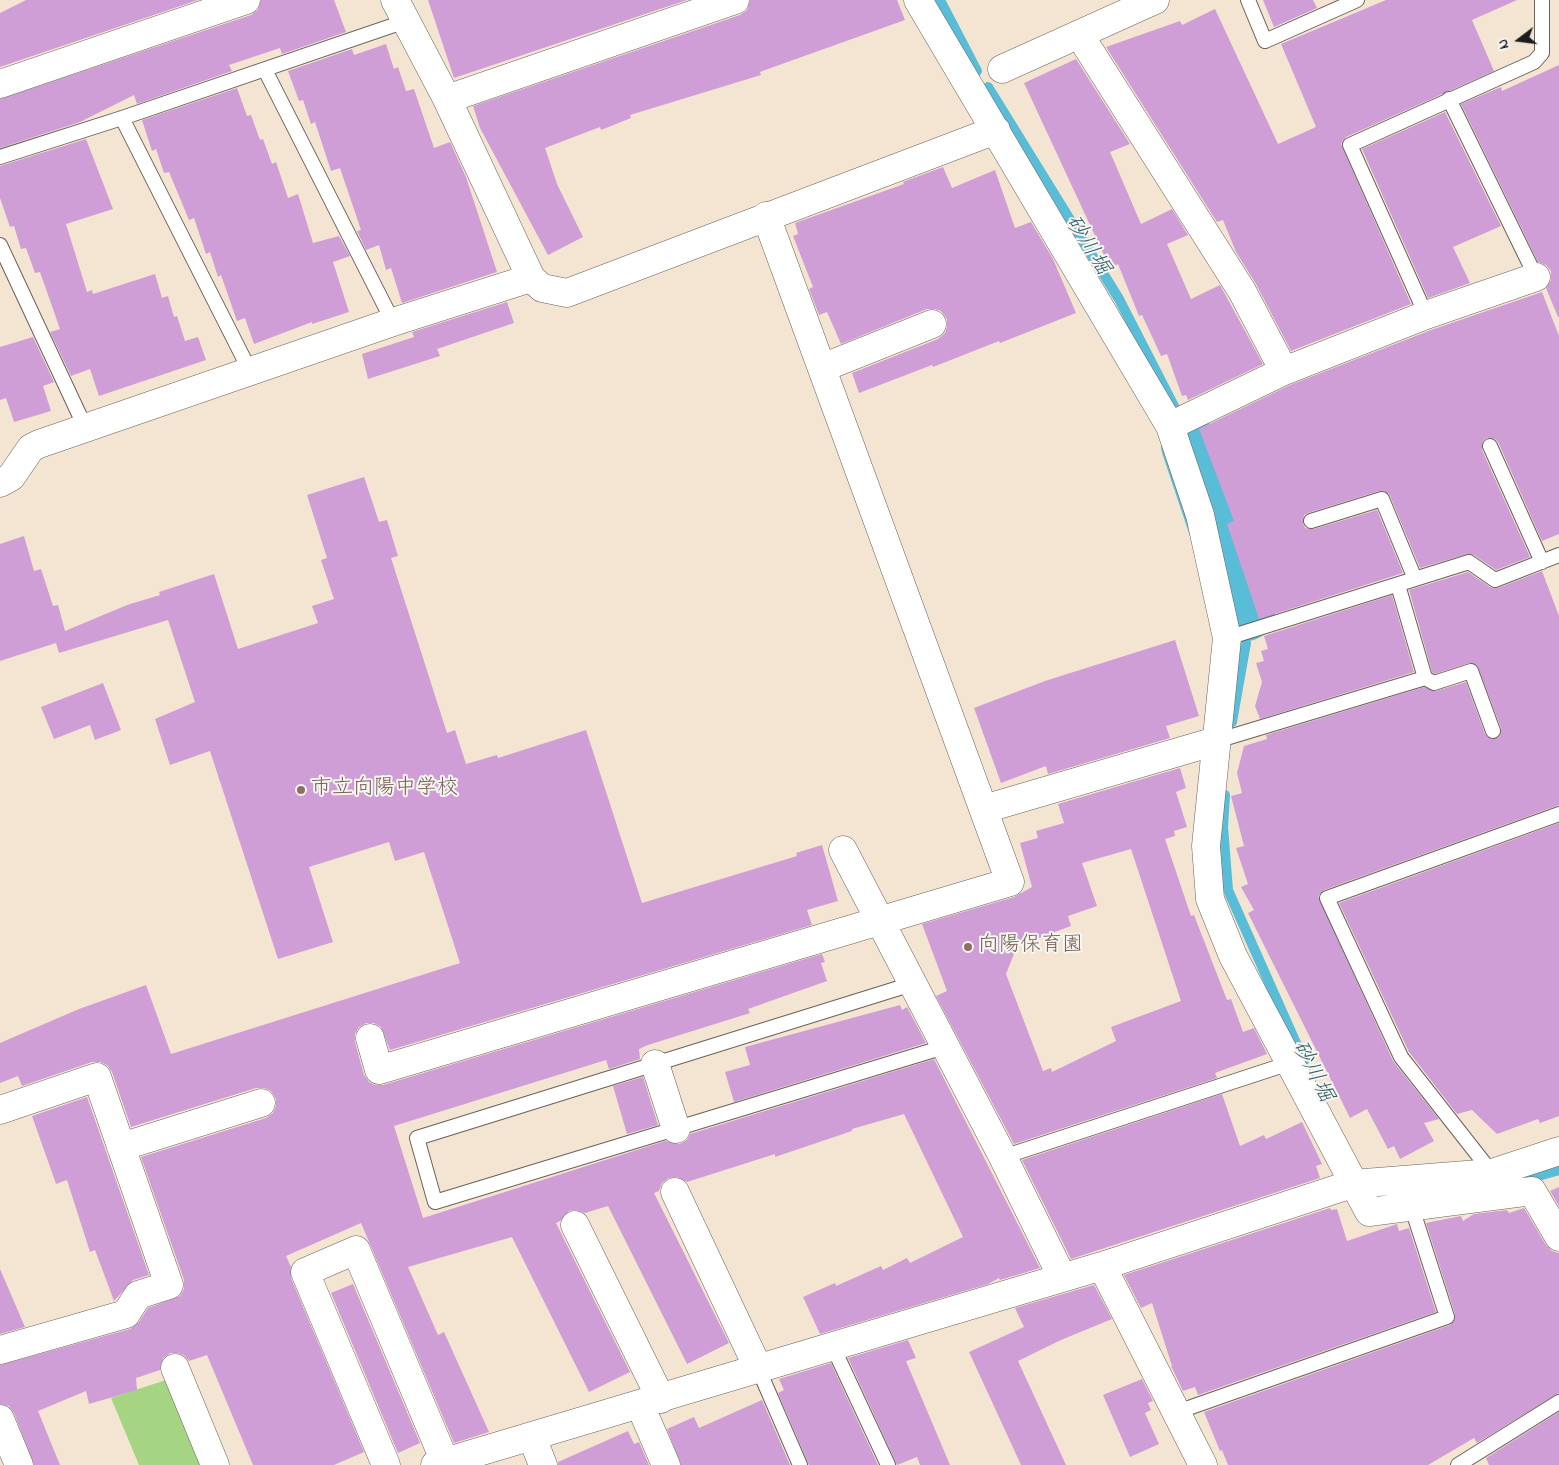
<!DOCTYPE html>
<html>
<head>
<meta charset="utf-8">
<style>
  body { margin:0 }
  #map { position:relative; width:1559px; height:1465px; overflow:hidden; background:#f4e5d2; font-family:"Indie Flower",sans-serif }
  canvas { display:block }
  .north { position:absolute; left:1494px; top:15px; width:50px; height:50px; -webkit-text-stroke:4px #f6f6f2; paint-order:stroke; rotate:255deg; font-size:14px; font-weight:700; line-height:20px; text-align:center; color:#1c1c1c }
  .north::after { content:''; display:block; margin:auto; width:18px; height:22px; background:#1c1c1c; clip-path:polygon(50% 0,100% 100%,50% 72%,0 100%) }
</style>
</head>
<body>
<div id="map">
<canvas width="1559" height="1465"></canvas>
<div class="north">N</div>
</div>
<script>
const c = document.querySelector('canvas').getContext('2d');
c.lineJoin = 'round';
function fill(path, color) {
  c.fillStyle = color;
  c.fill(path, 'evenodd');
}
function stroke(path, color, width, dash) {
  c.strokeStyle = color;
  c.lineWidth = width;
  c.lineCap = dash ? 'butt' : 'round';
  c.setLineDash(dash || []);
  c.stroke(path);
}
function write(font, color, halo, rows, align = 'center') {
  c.font = font + ' "Indie Flower","Klee One",sans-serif';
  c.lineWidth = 4;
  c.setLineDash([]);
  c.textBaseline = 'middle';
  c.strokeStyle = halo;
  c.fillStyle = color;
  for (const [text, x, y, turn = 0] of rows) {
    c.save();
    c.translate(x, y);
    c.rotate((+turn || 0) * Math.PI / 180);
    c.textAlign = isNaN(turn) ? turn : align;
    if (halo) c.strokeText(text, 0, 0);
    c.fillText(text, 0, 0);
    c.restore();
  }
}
const green = new Path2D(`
  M166 1380 202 1465H139L111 1398Z`);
const stream = new Path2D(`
  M940 0 977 71
  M988 87 1119 299 1176 410
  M1232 722 1246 643
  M1225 795 1223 827 1228 890 1304 1061
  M1524 1180 1559 1170`);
const river = new Path2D(`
  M1190 445 1246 612`);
const building = new Path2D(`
  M26 0H198L0 67V13Z
  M261 0H334L346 32 282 54 280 48 229 65 232 71 137 104 134 95 80 122 0 148V99L251 15 258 10Z
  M428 0H687L454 78Z
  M750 0H897L905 20 768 69 760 72 761 75 630 115 631 118 601 130 600 127 545 148 557 184 583 237 548 255 480 128 473 106 740 15 747 10Z
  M1263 0H1313L1317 8 1274 27Z
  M1386 0H1517L1472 20 1494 71 1346 137 1341 144 1411 304 1291 351 1256 284 1236 252 1223 220 1217 222 1106 47 1180 21 1182 25 1215 9 1278 144 1316 127 1281 44Z
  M386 44 394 69 398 67 406 91 414 89 434 148 450 142 466 177 497 272 402 303 391 268 386 270 379 245 366 250 357 231 361 230 340 168 331 171 315 122 311 124 303 100 299 101 288 71 352 49 354 55Z
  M1076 59 1130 144 1110 152 1141 224 1172 209 1188 235 1167 244 1191 299 1220 285 1263 364 1188 400 1186 395 1182 396 1167 354 1161 356 1142 315 1139 316 1118 264 1110 268 1024 83Z
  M1559 65V317H1558L1546 288 1551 280V271L1546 265 1538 262 1461 104 1501 87 1502 91Z
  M237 88 247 116 251 115 260 140 263 139 272 164 276 162 288 198 298 194 313 243 339 236 350 256 333 262 349 312 312 324V322L254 344 245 318 237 321 221 275 218 277 210 252 206 254 194 218 189 220 169 172 164 173 156 149 152 151 142 120Z
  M1445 112 1501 226 1453 247 1470 283 1428 298 1362 149Z
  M86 139 113 209 66 224 87 292 92 290 93 294 155 274 162 298 168 296 174 317 177 316 185 341 198 337 206 360 99 396 90 369 71 376 50 332 60 329 40 272 35 273 26 248 21 249 14 226 10 227 0 198V166Z
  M943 167 952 188 995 170 1015 228 1031 222 1053 259 1076 313 1000 343 999 341 933 367 932 365 859 393 852 373 938 339 945 333 947 327V319L941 311 935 309H927L841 344 827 312 819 315 809 289 813 287 793 236 798 234 795 223 904 184 903 182Z
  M1542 292 1559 336V534L1542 541 1498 442 1495 439 1487 438 1483 441 1482 450 1530 557 1496 570 1474 555 1467 554 1420 568 1390 496 1384 491H1379L1308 513 1304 515 1303 523 1305 528 1314 529 1377 510 1403 573 1259 619 1227 524 1234 521 1199 429 1290 385 1431 330Z
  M507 302 514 323 437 349 440 356 368 379 362 354 414 337 412 332Z
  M33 337 54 382 43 386 51 411 14 422 6 398 0 400V347Z
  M364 477 379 522 387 520 398 556 391 558 447 733 455 730 466 764 497 755 498 758 586 730 642 903 797 856 796 853 822 845 838 901 807 910 812 925 390 1050 381 1027 374 1023H366L359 1027 355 1034V1042L364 1075 369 1082 375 1085H383L822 954 825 962 821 963 827 981 748 1009 750 1013 648 1045 639 1049 640 1059 609 1069 606 1060 394 1126 423 1218 665 1141 680 1144 687 1140 690 1134 934 1059 1040 1268 1000 1280 999 1278 988 1284 820 1334 803 1297 835 1283 836 1286 881 1266 883 1270 907 1258 910 1263 963 1237 904 1114 852 1129V1131L775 1157V1154L687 1182 677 1177 669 1178 662 1183 659 1191 654 1193 729 1343 687 1364 608 1206 585 1213 576 1210 569 1211 560 1221 556 1223 630 1372 589 1392 512 1237 408 1267 438 1335 444 1332 489 1432 454 1443 361 1223 286 1256 291 1267V1278L364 1452 334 1465H253L207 1355 189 1361 184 1355 177 1353H170L163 1358 160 1370 136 1378 137 1390 89 1404 86 1391 38 1411 60 1465H34L14 1413 9 1406 0 1404V1365L130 1329 139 1322 148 1308 180 1296 184 1289V1280L141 1157 266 1118 273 1113 276 1106V1099L271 1091 264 1088H256L131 1127 112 1072 107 1065 100 1062H92L22 1086 18 1076 0 1083V1043L79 1009 146 985 171 1054 460 963 424 852 395 861 389 842 309 867 333 942 278 959 210 751 170 765 155 719 195 702 168 620 59 653 56 643 0 661V544L24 536 34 571 41 569 53 606 58 605 65 631 127 605 160 595 159 592 214 574 238 649 318 623 312 606 334 599 321 560 327 558 307 495Z
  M1542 571 1559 616V805L1324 890 1318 896 1393 1061 1439 1119 1424 1123 1434 1141 1400 1159 1394 1146 1388 1149 1367 1109 1350 1118 1248 913 1254 910 1241 887 1248 884 1236 848 1244 846 1231 796 1242 793 1237 773 1244 746 1267 739 1266 735 1424 687 1436 691 1466 682 1485 734 1491 739 1499 737 1501 728 1477 665 1469 663 1435 674 1432 672 1409 590 1468 572 1490 587 1498 588Z
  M1392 595 1414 672 1260 719 1255 706 1262 682 1256 663 1264 661 1261 651 1268 649 1264 636Z
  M1175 640 1199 716 1166 726 1170 738 1048 774 1046 766 1001 783 974 708 1045 681Z
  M103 683 121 730 95 740 90 725 54 739 41 707Z
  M1180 768 1186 788 1176 792 1187 827 1174 831 1175 836 1165 839 1191 916 1194 915 1227 1000 1231 999 1243 1032 1254 1028 1267 1054 1215 1073 1217 1078 1014 1144 936 996 947 991 922 924 1014 897 1032 887 1020 843 1038 838 1036 831 1064 823 1058 804ZM1131 849 1181 1001 1111 1027 1116 1041 1052 1072 1051 1068 1043 1071 1006 974 1017 946 1071 926 1068 916 1097 906 1082 863Z
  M1559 823V1116L1540 1123 1538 1119 1497 1134 1472 1110 1457 1114 1409 1052 1339 903Z
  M900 1005 902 1010 907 1007 926 1043 734 1102 725 1072 750 1065 745 1047Z
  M643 1077 658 1125 627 1134 613 1086Z
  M1222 1094 1240 1146 1264 1135 1266 1139 1302 1122 1322 1164 1316 1166 1320 1178 1071 1259 1022 1160Z
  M87 1097 149 1275 133 1280 114 1301 95 1250 90 1252 67 1180 56 1184 32 1116Z
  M1559 1187V1206L1550 1191Z
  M1330 1208 1331 1210 1337 1209 1347 1241 1394 1225 1397 1224 1399 1231 1409 1228 1436 1312 1198 1395 1195 1387 1183 1391 1171 1366H1172L1152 1303 1141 1308 1124 1275Z
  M1524 1208 1546 1245 1552 1251 1559 1253V1393L1477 1443 1474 1438 1428 1465H1228L1222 1450 1220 1451 1204 1412 1450 1325 1455 1319V1314L1426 1223 1461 1216 1463 1221 1474 1214 1507 1210 1509 1213Z
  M0 1269 25 1327 0 1334Z
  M353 1284 420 1443 398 1453 331 1293Z
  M1094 1285 1112 1319 1061 1340 1018 1361 1066 1465H1021L969 1352 1024 1327 1015 1308Z
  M908 1340 916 1358 906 1361 950 1465H920L917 1457 897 1465 848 1358Z
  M831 1363 878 1465H809L778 1393 784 1390 779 1379Z
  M1142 1379 1153 1401 1148 1403 1151 1410 1145 1413 1159 1444 1130 1457 1103 1395Z
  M762 1400 790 1465H681L667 1429 694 1417 699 1428Z
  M1559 1412V1465H1489L1486 1458Z
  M628 1431 634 1444 639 1442 649 1465H558V1462Z`);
const lane = new Path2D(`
  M1248 0 1265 41 1357 0
  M265 70 393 322
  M1449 99 1536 277
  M122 118 250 371
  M0 157 122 118 406 21
  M0 245 85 427
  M1426 315 1350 145 1534 62 1542 53V0
  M1490 446 1542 562
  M1311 521 1382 499 1415 579
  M1227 638 1469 562 1495 580 1559 555
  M1425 678 1434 683 1471 671 1493 731
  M1216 741 1425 678 1398 585
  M912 984 417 1138 435 1202 944 1047
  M1003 1157 1290 1063
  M1492 1173 1401 1057 1327 898 1559 814
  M833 1347 888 1465
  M758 1368 800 1465
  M1177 1412 1447 1317 1412 1208
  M1458 1465 1559 1402`);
const street = new Path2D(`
  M395 0 447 99 531 278
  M918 0 1170 426 1200 515 1227 638 1206 846 1210 899 1233 956 1369 1212 1532 1191 1559 1237
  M1079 34 1242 291 1284 371
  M1002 69 1155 0
  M0 84 246 0
  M447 99 735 0
  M822 368 932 324
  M1170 426 1284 371 1426 315 1536 277
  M0 483 11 477 31 448 39 444 393 322 531 278 542 288 567 293 996 130
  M984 809 1216 741
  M843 850 1003 1157 1062 1277
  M370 1038 379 1070 1010 882 766 216
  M655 1064 676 1129
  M0 1110 97 1077 169 1285 138 1295 126 1314 0 1350
  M121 1147 261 1103
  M675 1192 758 1368
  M575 1225 661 1399
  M1102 1266 1203 1465
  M175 1368 215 1465
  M640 1405 666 1465
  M0 1419 19 1465
  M532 1437 543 1465
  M386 1465 305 1272 356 1250 445 1462
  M435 1465 1102 1266 1352 1184 1492 1173 1559 1151`);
const markers = [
  [301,790,5,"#8d6e63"],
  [968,947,5,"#8d6e63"]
];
const educationNames = [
  ["市立向陽中学校",311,790],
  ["向陽保育園",978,947]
];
const waterNames = [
  ["砂川堀",1086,246,58],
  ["砂川堀",1311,1072,63]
];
fill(green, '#a5d583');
stroke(stream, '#59bdd8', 10);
stroke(river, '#59bdd8', 58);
fill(building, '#d09ed6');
stroke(lane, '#68625c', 16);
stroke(street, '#68625c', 29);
stroke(lane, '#fff', 14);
stroke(street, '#fff', 28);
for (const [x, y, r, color] of markers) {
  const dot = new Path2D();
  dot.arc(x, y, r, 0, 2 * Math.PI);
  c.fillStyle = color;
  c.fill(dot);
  stroke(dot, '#f6f6f2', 2);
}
write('21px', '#785e54', '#f6f6f2', educationNames, 'left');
write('italic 22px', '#345c67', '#f6f6f2', waterNames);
</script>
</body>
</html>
